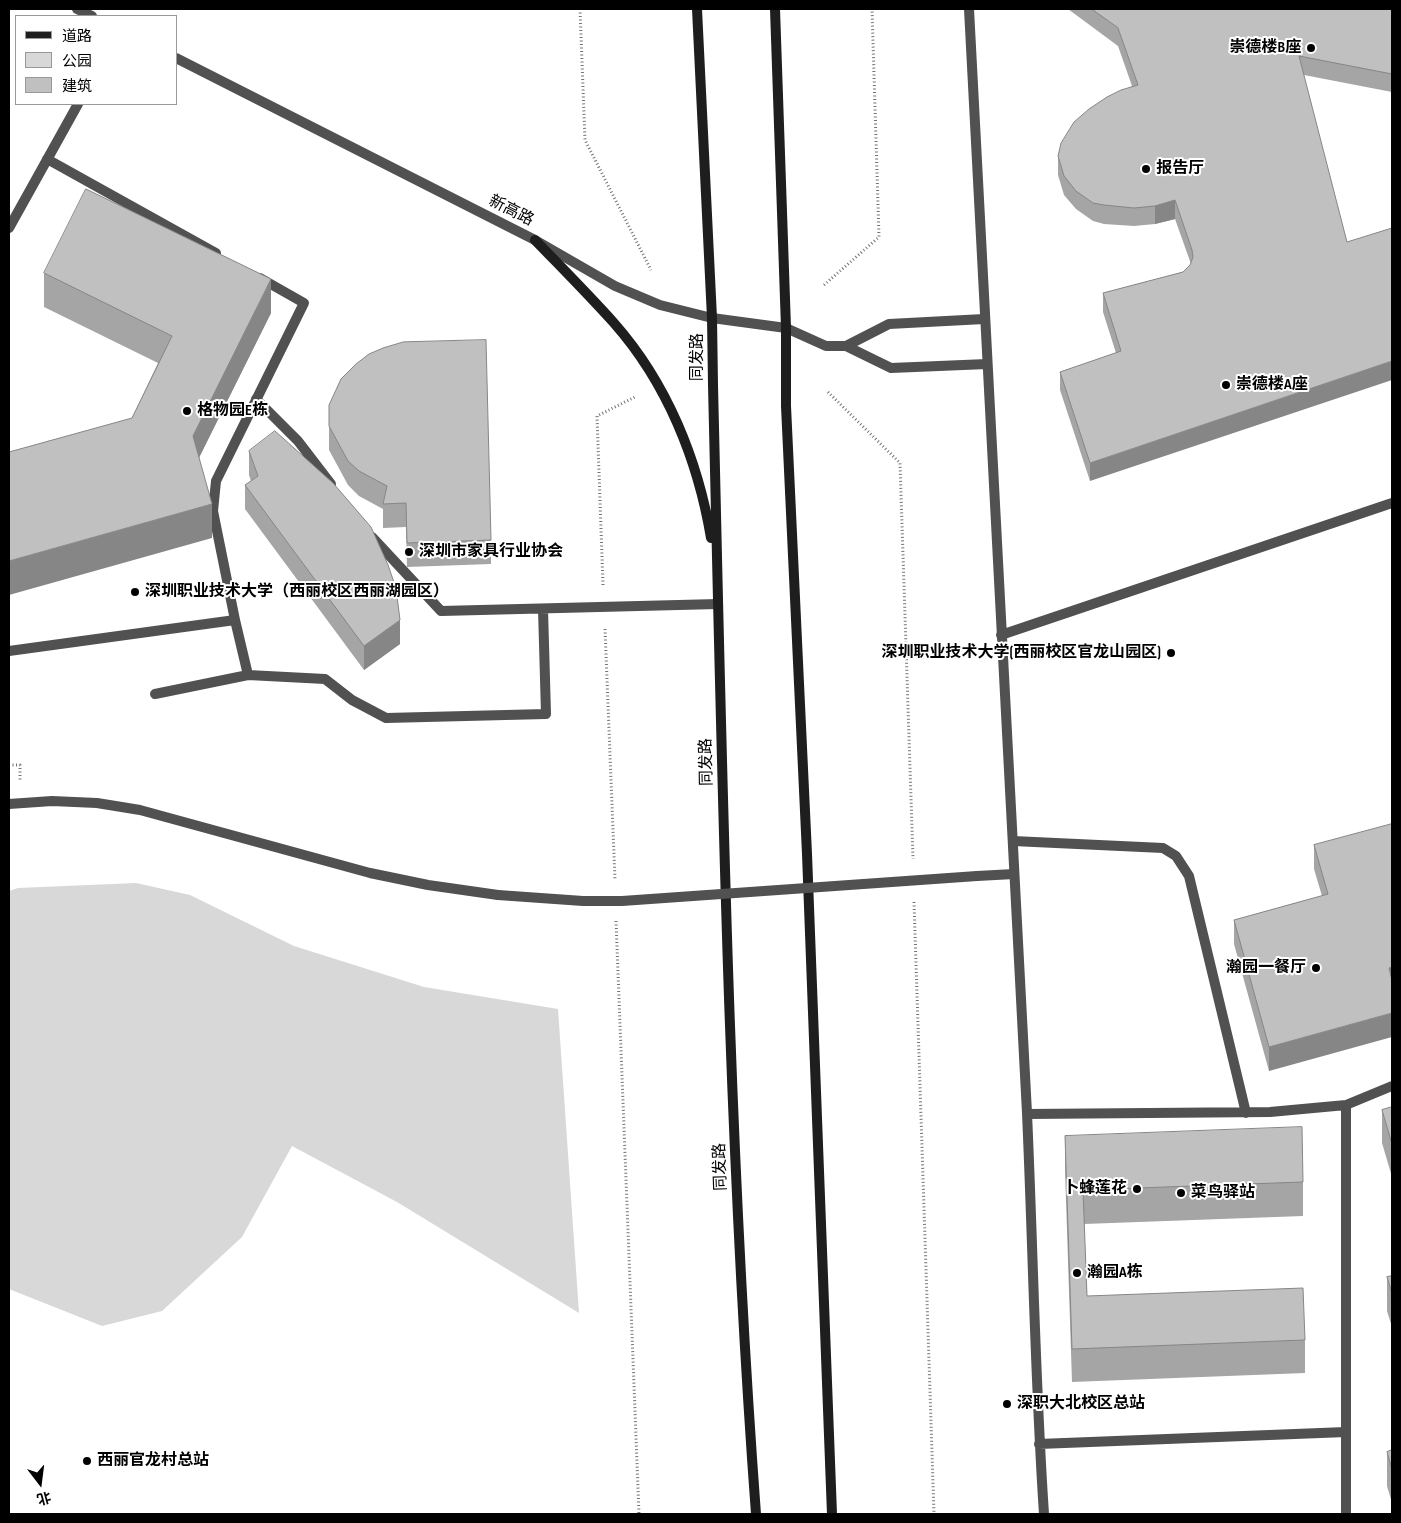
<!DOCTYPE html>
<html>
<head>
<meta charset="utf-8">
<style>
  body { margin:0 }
  #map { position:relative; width:1401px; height:1523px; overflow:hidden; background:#fff; font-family:"Sofia Sans Condensed","Noto Sans SC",sans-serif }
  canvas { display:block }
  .frame { position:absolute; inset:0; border:10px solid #000; pointer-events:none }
  .legend { position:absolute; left:15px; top:15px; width:162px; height:90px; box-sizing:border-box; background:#fff; border:1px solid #999; margin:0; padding:6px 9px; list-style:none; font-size:15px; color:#000 }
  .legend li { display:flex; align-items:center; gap:10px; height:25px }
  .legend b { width:25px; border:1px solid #999 }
  .north { position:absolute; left:15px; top:1458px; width:50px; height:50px; -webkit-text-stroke:4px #fff; paint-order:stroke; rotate:165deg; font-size:14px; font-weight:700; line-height:20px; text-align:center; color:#000 }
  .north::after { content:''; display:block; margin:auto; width:18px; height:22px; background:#000; clip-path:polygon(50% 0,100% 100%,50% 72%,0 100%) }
</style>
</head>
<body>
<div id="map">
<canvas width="1401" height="1523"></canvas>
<div class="frame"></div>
<ul class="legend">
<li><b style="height:6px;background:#1e1e1e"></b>道路</li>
<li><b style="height:14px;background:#d8d8d8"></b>公园</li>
<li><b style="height:14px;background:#c0c0c0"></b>建筑</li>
</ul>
<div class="north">北</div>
</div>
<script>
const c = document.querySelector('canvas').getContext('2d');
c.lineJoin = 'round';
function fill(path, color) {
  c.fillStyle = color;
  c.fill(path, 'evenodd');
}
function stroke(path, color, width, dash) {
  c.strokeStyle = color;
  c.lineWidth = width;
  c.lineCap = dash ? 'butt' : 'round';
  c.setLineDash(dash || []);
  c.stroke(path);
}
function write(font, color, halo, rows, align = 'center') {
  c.font = font + ' "Sofia Sans Condensed","Noto Sans SC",sans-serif';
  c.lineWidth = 4;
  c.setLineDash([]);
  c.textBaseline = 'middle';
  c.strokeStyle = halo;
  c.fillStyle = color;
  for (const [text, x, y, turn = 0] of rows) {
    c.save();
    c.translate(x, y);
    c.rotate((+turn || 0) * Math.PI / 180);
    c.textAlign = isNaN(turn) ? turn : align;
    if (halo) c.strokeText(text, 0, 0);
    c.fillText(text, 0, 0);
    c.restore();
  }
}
const green = new Path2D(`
  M136 883 190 895 294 946 424 987 558 1009 579 1313 397 1202 292 1146 242 1237 162 1311 102 1326 9 1289V891L18 888Z`);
const path = new Path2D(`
  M580 9 585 140 651 270
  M824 285 879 237 872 9
  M828 392 900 463 913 859
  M603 585 597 416 635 397
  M605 629 615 880
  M9 765H20V782
  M914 902 934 1514
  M616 921 639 1514`);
const service = new Path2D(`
  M969 9C987 377 1009 745 1027 1113 1033 1247 1035 1381 1044 1514
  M47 159 216 253
  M9 228 78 104
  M846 346 891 368 987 364
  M846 346 889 324 984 319
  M256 399 298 441 331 484
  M372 537 441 611 718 604
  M235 620 248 675 325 679 352 700 386 718 546 714 543 609
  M1001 635 1392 503
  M9 651 235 620 213 511 216 481 304 303 260 278
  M155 694 248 675
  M9 804 52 801 97 803 140 810 370 873 428 885 498 895
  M1013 841 1163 848 1176 856 1189 876 1246 1113
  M977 876 1014 874
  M1027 1114 1270 1112 1346 1105 1392 1086
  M1039 1444 1346 1432
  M1346 1514V1105`);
const tertiary = new Path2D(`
  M77 9 92 16
  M176 58 535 240 615 286 660 305 712 318 786 328 826 346H846`);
const secondary = new Path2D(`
  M697 9 712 318 713 385C722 761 728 1138 756 1514
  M775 9 786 328V406L807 854 832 1514
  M535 240C561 267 588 294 614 323 667 383 698 460 711 538`);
const serviceBridge = new Path2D(`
  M498 895 583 901H622L977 876`);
const wall = new Path2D(`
  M1068 9H1392V92L1304 75 1090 481 1060 390V372L1116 353 1103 312V293L1183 272 1191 264 1175 219 1155 224 1134 226 1104 224 1093 221 1076 209 1064 195 1058 175V156L1132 86 1118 46Z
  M44 273 271 313 199 457 212 538 132 418 158 363 44 307Z
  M329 405 491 540V564L407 567 406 527 383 528V509L359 496 348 485 329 450Z
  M249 451 400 644 364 670 245 509V485L251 481 249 475Z
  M1392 824 1269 1071 1234 944V920L1322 896 1314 869V845Z
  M1392 1107V1177L1382 1143V1110Z
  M1065 1136 1303 1182V1216L1084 1224 1087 1296 1305 1340V1373L1072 1382 1065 1170Z
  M1392 1276V1327L1387 1311V1277Z
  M1392 1450V1503L1387 1486V1452Z`);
const shadedWall = new Path2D(`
  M1175 200V219L1155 224V206Z
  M271 279V313L193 470V436Z
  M1392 361V380L1090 481V463Z
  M212 504V538L9 595V561Z
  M400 620V644L364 670V646Z
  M1392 967V991L1389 968Z
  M1392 1013V1037L1269 1071V1047Z`);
const building = new Path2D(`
  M1092 9H1392V74L1299 56 1347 242 1392 228V361L1090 463 1060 372 1121 351 1103 293 1183 272 1190 265 1193 257 1192 250 1175 200 1155 206 1134 208 1104 205 1093 203 1076 191 1064 176 1058 156 1061 143 1074 122 1089 109 1107 97 1121 90 1138 85 1118 28Z
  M86 189 271 279 193 436 212 504 9 561V452L132 418 172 336 44 273Z
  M486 340 491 540 407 543 406 503 383 504 387 486 359 471 348 461 329 426V405L341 379 356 364 369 354 383 348 403 342Z
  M275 431 333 483 371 527 388 565 396 588 400 620 364 646 245 485 258 476 249 451Z
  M1392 824V967L1389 968 1392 981V1013L1269 1047 1234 920 1328 894 1314 845Z
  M1392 1107V1144L1382 1110Z
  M1302 1127 1303 1182 1083 1190 1087 1296 1303 1288 1305 1340 1072 1349 1065 1136Z
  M1392 1276V1293L1387 1277Z
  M1392 1450V1469L1387 1452Z`);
const markers = [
  [1311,48,5,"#000"],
  [1146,169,5,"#000"],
  [1226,385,5,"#000"],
  [187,411,5,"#000"],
  [409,552,5,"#000"],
  [135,592,5,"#000"],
  [1171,653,5,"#000"],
  [1316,968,5,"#000"],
  [1137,1189,5,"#000"],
  [1181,1193,5,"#000"],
  [1077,1273,5,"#000"],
  [1007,1404,5,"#000"],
  [87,1461,5,"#000"]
];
const poiNames = [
  ["崇德楼B座",1301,48,"right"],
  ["报告厅",1156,169],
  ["崇德楼A座",1236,385],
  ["格物园E栋",197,411],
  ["深圳市家具行业协会",419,552],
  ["深圳职业技术大学（西丽校区西丽湖园区）",145,592],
  ["深圳职业技术大学(西丽校区官龙山园区)",1161,653,"right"],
  ["瀚园一餐厅",1306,968,"right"],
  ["卜蜂莲花",1127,1189,"right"],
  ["菜鸟驿站",1191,1193],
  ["瀚园A栋",1087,1273],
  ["深职大北校区总站",1017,1404],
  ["西丽官龙村总站",97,1461]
];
const streetNames = [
  ["新高路",511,211,27],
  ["同发路",698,357,-90],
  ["同发路",707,762,-91],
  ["同发路",721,1167,-92]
];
fill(green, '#d8d8d8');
stroke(path, '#737373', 3, [1, 2.5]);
stroke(service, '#515151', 10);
stroke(tertiary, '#515151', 10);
stroke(secondary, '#1e1e1e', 10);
stroke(serviceBridge, '#515151', 10);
fill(wall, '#a5a5a5');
fill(shadedWall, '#868686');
fill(building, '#c0c0c0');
stroke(building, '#868686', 1);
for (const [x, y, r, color] of markers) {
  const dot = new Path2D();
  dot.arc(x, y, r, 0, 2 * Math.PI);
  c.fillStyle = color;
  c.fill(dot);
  stroke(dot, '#fff', 2);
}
write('bold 16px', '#000', '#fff', poiNames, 'left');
write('16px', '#000', '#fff', streetNames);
</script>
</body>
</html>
